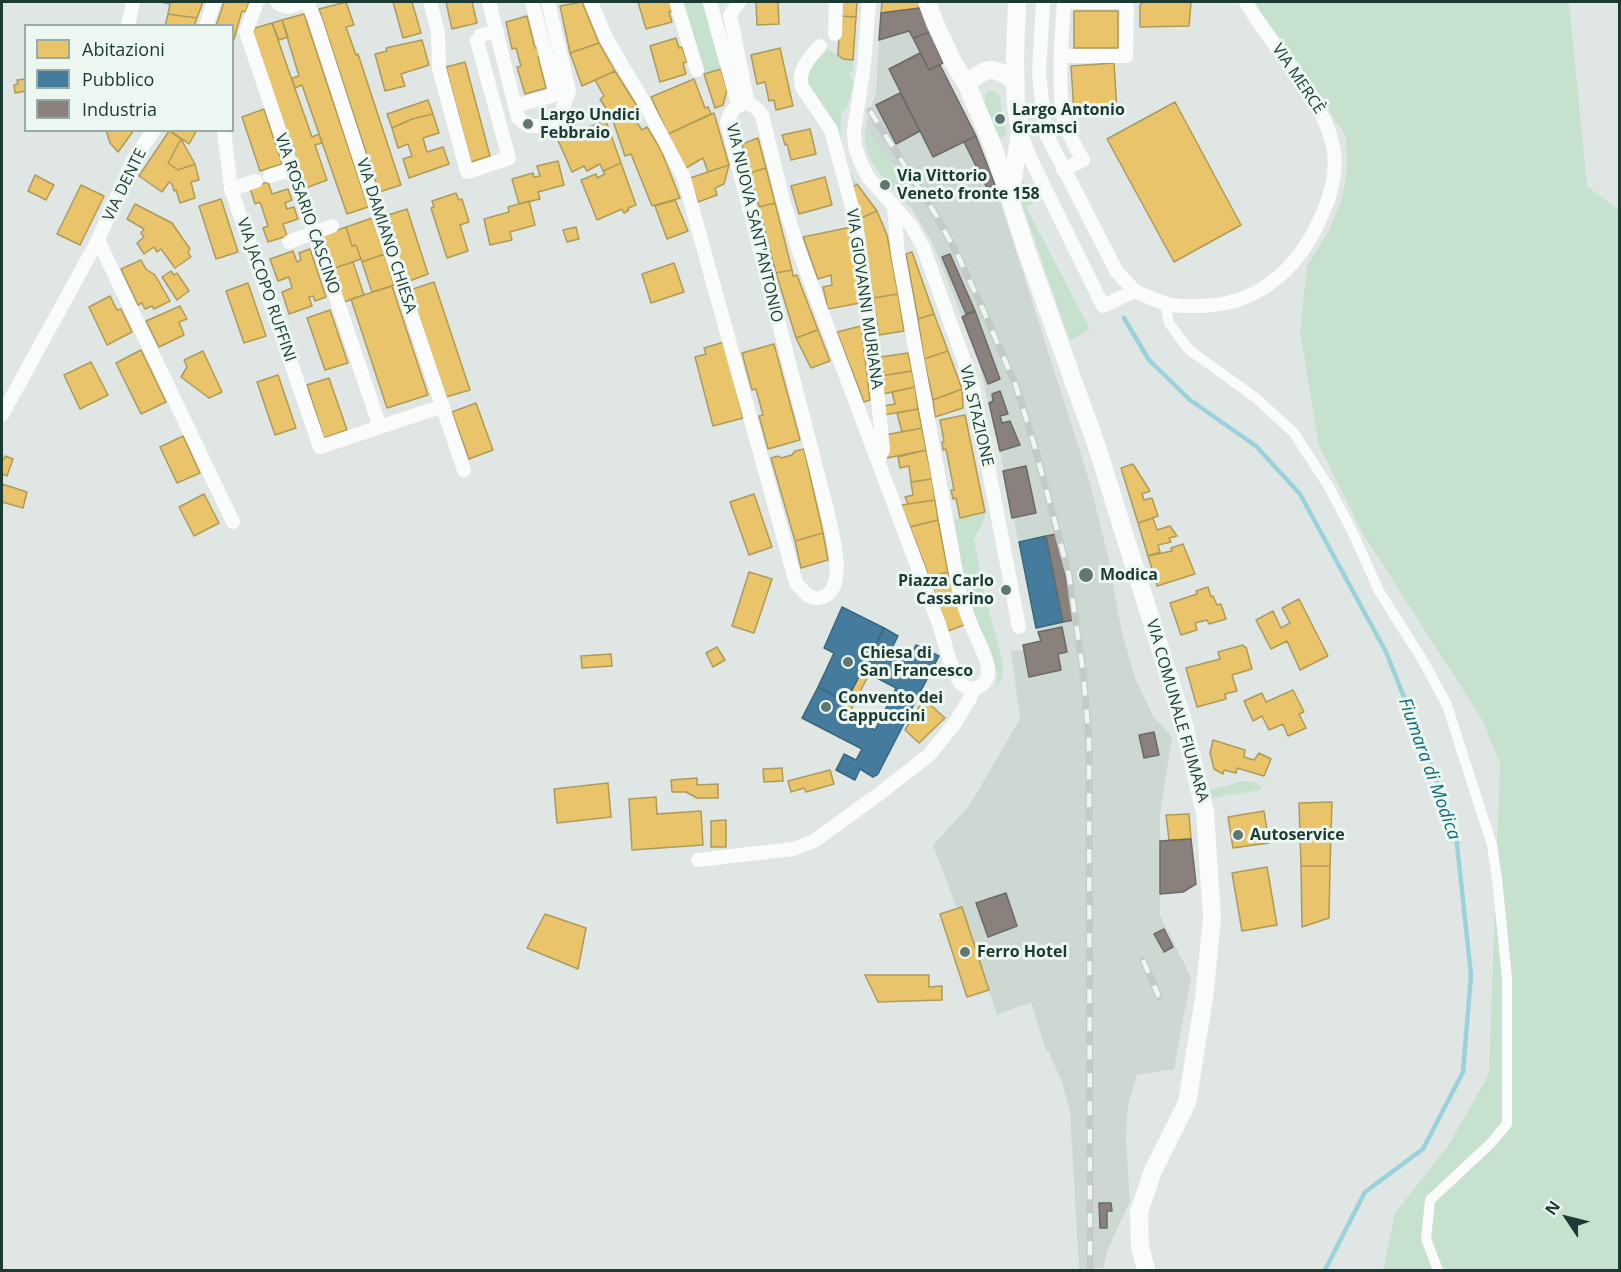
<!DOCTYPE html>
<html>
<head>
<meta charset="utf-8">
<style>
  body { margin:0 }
  #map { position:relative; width:1621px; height:1272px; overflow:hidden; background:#e0e6e3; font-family:"Open Sans",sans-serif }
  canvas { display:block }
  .frame { position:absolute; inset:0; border:3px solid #1c3a32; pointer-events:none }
  .legend { position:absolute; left:24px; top:24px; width:210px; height:108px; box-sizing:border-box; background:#ecf7f1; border:2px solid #99aba5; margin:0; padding:8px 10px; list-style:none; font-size:18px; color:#1c3a32 }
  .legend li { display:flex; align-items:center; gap:12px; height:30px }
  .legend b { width:30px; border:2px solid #99aba5 }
  .north { position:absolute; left:1537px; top:1188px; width:60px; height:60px; -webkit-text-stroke:4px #ecf7f1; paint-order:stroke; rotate:305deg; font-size:16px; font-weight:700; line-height:24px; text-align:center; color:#1c3a32 }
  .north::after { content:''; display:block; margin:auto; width:21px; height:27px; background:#1c3a32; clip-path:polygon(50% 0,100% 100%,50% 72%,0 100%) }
</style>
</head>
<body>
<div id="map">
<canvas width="1621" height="1272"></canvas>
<div class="frame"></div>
<ul class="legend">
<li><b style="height:16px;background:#e9c46a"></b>Abitazioni</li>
<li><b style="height:16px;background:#457b9d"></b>Pubblico</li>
<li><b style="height:16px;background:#8a817c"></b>Industria</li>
</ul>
<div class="north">N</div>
</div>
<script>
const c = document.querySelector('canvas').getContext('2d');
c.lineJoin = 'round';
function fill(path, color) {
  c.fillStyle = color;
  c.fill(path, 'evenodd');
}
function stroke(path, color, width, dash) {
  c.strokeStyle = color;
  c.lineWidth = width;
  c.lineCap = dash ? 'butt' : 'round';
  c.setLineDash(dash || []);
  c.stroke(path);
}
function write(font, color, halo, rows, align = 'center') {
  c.font = font + ' "Open Sans",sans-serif';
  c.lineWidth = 6;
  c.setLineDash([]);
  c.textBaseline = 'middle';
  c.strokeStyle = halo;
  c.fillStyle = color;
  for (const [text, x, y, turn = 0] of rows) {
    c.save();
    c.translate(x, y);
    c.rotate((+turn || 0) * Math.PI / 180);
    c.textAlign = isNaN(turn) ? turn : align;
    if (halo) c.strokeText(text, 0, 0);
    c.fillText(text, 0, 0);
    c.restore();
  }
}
const built = new Path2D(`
  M909 31 929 70 940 65 976 136 995 185 1090 483 1109 561 1121 629 1135 678 1153 716 1172 737 1160 815V915L1191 977 1174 1069 1137 1075 1130 1098 1127 1113 1126 1141 1130 1201 1107 1251 1103 1268 1079 1269 1070 1112 1062 1082 1049 1052 1046 1050 1031 1002 997 1015 962 908 957 909 933 845 969 806 1020 719 1011 651 1024 650 1041 641 1036 628 1000 451 977 355 933 244 914 212 895 167 874 141 866 125 876 92 879 40Z`);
const green = new Path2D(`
  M683 2H702L721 69 704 74Z
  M1254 2H1569L1587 186 1620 211 1619 1270H1383L1395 1213 1448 1146 1489 1074 1500 764 1483 721 1363 534 1318 443 1300 331 1307 266 1329 230 1342 199 1347 169 1346 136Z
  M826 48 843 59 853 60V70L849 75 854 82 846 110 842 111C838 138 842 161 857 184L852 188 806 87 808 70Z
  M993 90 1000 97 1002 118 1007 134 1000 139 997 135C992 123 978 102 988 91Z
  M866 125 874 141 895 167 914 212C895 186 857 162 866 125Z
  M1021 179 1035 202 1026 207 1090 329 1070 341 1014 182Z
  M985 512C985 524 977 530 974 541L987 604 1003 663 1002 678 995 691 998 675 967 594 954 519Z
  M1243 781 1254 782 1262 787 1260 790 1212 798 1210 790Z`);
const homes = new Path2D(`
  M161 2H203L197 18 168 14 170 4Z
  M224 2H249L246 12 242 11 232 46V26H216Z
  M346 2 354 25 346 27 356 55 358 54 401 185 379 192 319 9Z
  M393 2H412L421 33 403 38Z
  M446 2H472L477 23 452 29Z
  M582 2 599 43 570 53 560 6Z
  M638 2H669L672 11 669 12 672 22 646 29Z
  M756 2H778L779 24 757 25Z
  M840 2H857L856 17 840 16Z
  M882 2H918L920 8 881 13Z
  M1143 2H1191L1189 26 1140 27V5Z
  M1074 11H1118V48H1074Z
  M168 14 197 18 194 26H165Z
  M304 14 368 207 347 214 302 85 295 88 292 78 299 76 282 20Z
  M527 16 535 48 540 47 542 56 538 57 546 88 525 94 517 67 521 66 516 48 512 49 506 22Z
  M840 16 856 17 853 60 843 59 838 55Z
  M282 20 288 37 279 40 272 23Z
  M272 23 312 137 319 134 322 143 315 145 327 180 306 188 252 33 255 28Z
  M676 38 679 48 682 47 687 62 683 63 686 74 660 82 650 46Z
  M422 40 429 65 401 74 405 86 385 91 375 54 387 51 386 48Z
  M599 43 615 71 582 86 570 53Z
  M780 48 793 106 776 110 774 100 769 101 765 82 757 84 751 55Z
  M465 62 490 156 471 162 446 67Z
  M1114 63 1117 111 1074 114 1071 66Z
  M721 69 727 90 723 105 715 108 704 74Z
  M615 71 637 106 612 118 600 99 604 96 595 80Z
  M26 79V91L15 93 14 85 18 84 17 80Z
  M694 79 705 108 708 107 711 114 668 134 651 97Z
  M428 100 433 114 412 119 392 128 387 114Z
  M1175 102 1241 225 1174 262 1107 139Z
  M264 109 282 164 260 171 242 117Z
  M628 110 642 130 647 127 661 150 680 198 652 206 631 154 625 156 612 118Z
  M714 113 729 165 708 172 703 158 686 168 668 134Z
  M433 114 439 133 423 138 427 152 443 147 449 164 409 178 403 159 412 156 408 144 398 148 392 128 412 119Z
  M606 121 621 163 603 171 600 164 587 171 584 166 572 172 557 138Z
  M810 129 816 154 791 160 787 144 785 145 782 135Z
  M106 130H134L118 152 110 143Z
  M169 130H197L189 144Z
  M169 131 181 139 168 163 178 170 195 164 199 180 191 182 195 198 180 203 176 190 174 191 172 184 169 182 162 192 139 176Z
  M758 138 766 168 750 173 742 144Z
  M181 139 195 164 178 170 168 163Z
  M558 161 564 185 538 192 540 199 519 204 512 179 533 173 534 177 540 176 537 166Z
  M621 163 636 205 628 208 629 210 624 213 622 209 597 220 581 180 596 174 597 178 605 174 603 171Z
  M729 165 724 184 715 188 717 195 698 202 690 178Z
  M766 168 775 203 759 207 750 173Z
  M35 175 54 185 46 200 28 191Z
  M825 177 832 205 799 214 791 186Z
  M268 182 272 194 288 189 292 200 285 203 287 209 294 207 298 219 283 224 287 236 268 242 263 228 268 226 260 202 255 204 250 188Z
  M857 184 877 211 861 218 852 188Z
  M81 185 104 196 80 245 57 234Z
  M456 193 459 200 462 199 469 222 460 225 468 251 447 258 431 208 434 207 432 201Z
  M221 199 238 252 216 259 199 206Z
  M675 200 688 231 667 239 655 206Z
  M529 201 535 225 510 232 512 240 490 245 484 219 509 212 508 207Z
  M775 203 792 270 776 273 759 207Z
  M135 204 172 223 190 249 188 253 191 257 175 268 161 249 157 252 154 247 144 254 137 243 144 237 141 233 144 229 127 219Z
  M407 209 428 274 407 282 385 216Z
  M877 211 887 235 898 294 873 298 861 218Z
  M372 218 384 254 362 262 356 245 352 246 346 227Z
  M346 227 352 246 356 245 361 259 332 269 321 236Z
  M576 227 579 239 567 242 563 230Z
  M851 227 860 303 828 309 823 287 832 285 831 275 818 279 803 237Z
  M310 249 326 297 315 301 313 296 309 297 312 306 289 314 282 292 292 288 289 277 278 281 270 259 293 251 297 262 301 260 299 253Z
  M912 252 934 314 918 319 906 254Z
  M384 254 394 285 372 292 362 262Z
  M141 260 146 269 155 275 170 301 154 309 152 306 145 309 142 303 138 305 121 269Z
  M353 262 364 295 344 302 332 269Z
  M674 263 684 292 651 303 642 274Z
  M792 270 793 276 797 275 818 330 796 338 776 273Z
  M171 271 174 275 177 273 189 291 177 300 162 277Z
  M434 282 470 390 446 397 410 290Z
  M248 283 266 336 244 343 226 291Z
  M392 286 428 395 387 408 351 299Z
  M898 294 904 331 879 335 873 298Z
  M110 296 117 310 121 309 132 332 107 345 89 307Z
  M180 306 187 319 179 322 184 335 159 347 146 321Z
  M330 310 348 363 325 370 307 318Z
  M934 314 948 351 924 359 918 319Z
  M861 326 870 400 864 402 837 332Z
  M818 330 830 361 811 368 796 338Z
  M724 342 743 418 713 426 695 357 706 354 704 348Z
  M774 344 800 440 768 449 759 416 763 415 756 389 752 390 742 353Z
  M141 350 166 402 141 414 116 363Z
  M203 351 222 392 209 398 181 377 187 367 184 360Z
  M948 351 962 389 933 400 924 359Z
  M908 353 912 371 881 376 880 357Z
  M91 362 108 395 80 409 64 375Z
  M912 371 915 387 883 394 881 376Z
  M278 375 296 428 275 435 257 382Z
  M329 378 347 430 324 438 307 385Z
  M915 387 918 409 884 415 883 406 895 404 892 392Z
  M962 389 963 408 935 417 933 400Z
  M476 403 493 450 469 459 452 412Z
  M918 409 922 428 902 432 897 413Z
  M965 415 985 512 960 518 956 498 953 499 951 490H954L946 449 943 450 942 442 944 441 940 420Z
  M922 428 926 450 887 458 885 435Z
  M183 436 200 473 177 483 160 447Z
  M804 449 823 533 795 541 771 458 778 456 781 458 792 455 795 451Z
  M926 450 932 479 911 482 909 466 900 468 898 457Z
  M5 456 13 459 7 476 2 474V458L4 459Z
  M1133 464 1150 491 1142 494 1144 500 1152 498 1158 516 1138 523 1121 468Z
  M932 479 935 500 908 504 905 497 913 495 911 482Z
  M2 484 27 492 23 508 2 502Z
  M204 494 219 523 194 536 179 507Z
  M754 494 772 547 749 555 730 502Z
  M935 500 938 520 910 527 901 505Z
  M1153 518 1157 530 1170 526 1177 536 1169 538 1171 542 1158 545 1160 552 1148 556 1138 523Z
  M938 520 948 572 929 577 910 527Z
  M823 533 828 560 801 568 795 541Z
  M1183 544 1195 574 1157 586 1148 556 1172 551 1171 548Z
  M749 572 772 579 754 633 732 626Z
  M948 572 964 625 948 631 929 577Z
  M1208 587 1211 597 1213 596 1217 605 1221 604 1226 619 1209 624 1207 620 1195 623 1197 630 1181 635 1170 603 1197 594 1196 591Z
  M1299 599 1328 656 1300 670 1287 641 1271 649 1256 620 1273 611 1281 628 1290 623 1282 608Z
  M1243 645 1244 647H1246L1252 669 1232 675 1237 691 1225 694 1226 699 1197 707 1186 668 1220 659 1218 652Z
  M717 647 725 660 713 667 706 653Z
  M611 654 612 666 582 668 581 656Z
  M862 670 869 674 848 716 840 712Z
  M1293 690 1304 712 1299 714 1306 728 1288 736 1283 724 1269 730 1262 716 1253 721 1244 701 1262 693 1266 702Z
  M924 699 945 718 919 743 905 730Z
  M1213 740 1245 750 1244 757 1254 760 1259 753 1271 759 1264 776 1237 768 1236 773 1224 770 1223 774 1214 769 1210 753Z
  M782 768 783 781 764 782 763 769Z
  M830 770 834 784 806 792 804 788 791 792 788 781Z
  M697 778V785L718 784V798H697L686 792H672L671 780Z
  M608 783 611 817 557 823 554 789Z
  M656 797 657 814 701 811 703 845 632 850 629 799Z
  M1332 802 1330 866H1301L1299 803Z
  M1264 811 1269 843 1233 848 1228 817Z
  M1189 814 1191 839 1169 840 1166 815Z
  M726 820V847H711V821Z
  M1301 866H1330L1329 918 1302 927Z
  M1267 867 1277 925 1242 931 1232 873Z
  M962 907 989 990 967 997 940 914Z
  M545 914 586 928 578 969 527 948Z
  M865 975H929V987L942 986V1000L878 1002Z`);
const public = new Path2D(`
  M1046 536 1063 622 1036 628 1019 542Z
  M842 607 884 628 846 702 818 687 834 653 824 648Z
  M884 628 898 636 891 650 909 659 916 645 939 656 878 774 873 777 860 769 855 780 836 770 844 754 856 760 862 749 802 718 818 687 846 702 840 712 875 730 896 688 862 670Z`);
const industry = new Path2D(`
  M920 8 930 32 913 38 909 31 879 40 881 13Z
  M930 32 943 63 929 70 913 38Z
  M920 53 929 70 940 65 976 136 933 157 889 69Z
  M900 93 920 131 896 144 876 105Z
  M976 136 995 185 987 188 964 142Z
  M950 254 975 311 966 314 942 257Z
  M975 311 1000 379 988 384 962 317Z
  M1000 391 1008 414 1000 416 1002 423 1010 421 1020 445 1000 451 989 403 993 401 992 394Z
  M1026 466 1036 513 1012 518 1003 471Z
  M1057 534 1074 620 1063 622 1046 536Z
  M1062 627 1067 652 1058 654 1061 670 1029 677 1023 645 1041 641 1038 632Z
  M1154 732 1159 755 1144 758 1139 735Z
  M1191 839 1196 884 1183 892 1160 894V841Z
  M1006 893 1017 926 988 937 976 903Z
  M1164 929 1173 947 1164 952 1154 934Z
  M1099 1203H1111L1112 1211H1107V1228H1100Z`);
const stream = new Path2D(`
  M1124 318 1149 360 1190 400 1256 446 1300 494 1386 652 1432 767 1456 835 1471 975 1463 1072 1423 1149 1365 1192 1325 1270`);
const pedestrian = new Path2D(`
  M1165 304 1169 323 1188 349 1256 398 1294 433 1329 487 1353 533 1379 591 1422 659 1447 705 1492 845 1497 879 1507 978V1124L1490 1144 1430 1200 1426 1239 1438 1270`);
const minor = new Path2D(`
  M257 2 246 32 380 427
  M277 2C286 10 292 7 302 2
  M307 2 315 20 378 215 464 470
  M430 2 438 32 439 68 467 172 509 158 477 41 481 35 497 31
  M489 2 518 118 529 126H541L552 121 562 111 569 91 548 2
  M532 2 556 94
  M591 2 606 38 644 102 684 178 796 583C803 591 811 602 823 597 849 587 831 530 827 510L727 122C733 103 749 96 762 115L783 200 800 254 939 624C945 642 949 665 959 681 971 697 990 685 988 668 986 653 976 638 971 625 966 613 963 601 959 590L898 254 894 207
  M676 2 697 70
  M710 2 738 105
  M739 2 730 15 748 104
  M869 2 864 66 854 130 855 146 860 161 868 177 912 227 923 247 972 383 1019 627
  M1043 2 1039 73 1045 132 1117 272 1135 291
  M1064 2H1127
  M128 26 133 2
  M206 26 214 2
  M835 34 836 2
  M820 46C810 57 797 70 802 87L831 130 856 222 872 339 883 450 878 460
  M1061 56H1126L1127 2
  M515 106 565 92
  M224 130 231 189 320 447 443 406
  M1020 132 1032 162 1103 306 1135 291C1144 295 1154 300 1164 303 1174 307 1186 306 1196 306 1256 307 1298 270 1321 217 1331 195 1338 169 1333 146 1321 92 1272 49 1246 2
  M1063 170 1083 160C1077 149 1070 138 1066 126 1056 95 1062 35 1064 2
  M270 176 292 169
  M231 189 256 181
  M98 240 233 522
  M289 242 332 226
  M2 415 98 240 133 160 154 130
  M698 860 793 849 814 841 879 794 929 755 955 723 969 700 973 689`);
const tertiary = new Path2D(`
  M927 2 935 23 952 60 967 85 993 146 1027 252 1097 447 1184 725 1205 812 1212 918 1204 998 1187 1103 1153 1171 1139 1212 1140 1246 1146 1270
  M967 85C985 66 995 65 1015 82
  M1011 193 1020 131 1016 106 1015 57 1017 2`);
const rail = new Path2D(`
  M870 111 936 215 958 256 981 305 1016 386 1034 444 1069 575 1083 671 1089 740 1090 1270
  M1143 960 1159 997`);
const markers = [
  [1000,119,6,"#617670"],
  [528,124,6,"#617670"],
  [885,185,6,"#617670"],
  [1086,575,8,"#617670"],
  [1006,590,6,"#617670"],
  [848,662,6,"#617670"],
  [826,707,6,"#617670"],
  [1238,835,6,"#617670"],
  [965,952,6,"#617670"]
];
const streetNames = [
  ["VIA MERCÈ",1298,79,56],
  ["VIA DENTE",125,185,-64],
  ["VIA ROSARIO CASCINO",307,214,71],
  ["VIA NUOVA SANT'ANTONIO",754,223,77],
  ["VIA DAMIANO CHIESA",386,236,72],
  ["VIA JACOPO RUFFINI",266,290,71],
  ["VIA GIOVANNI MURIANA",864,299,82],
  ["VIA STAZIONE",976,416,77],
  ["VIA COMUNALE FIUMARA",1177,711,74]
];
const poiNames = [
  ["Largo Antonio",1012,110],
  ["Gramsci",1012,128],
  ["Largo Undici",540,115],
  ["Febbraio",540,133],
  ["Via Vittorio",897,176],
  ["Veneto fronte 158",897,194],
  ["Modica",1100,575],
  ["Piazza Carlo",994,581,"right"],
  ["Cassarino",994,599,"right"],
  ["Chiesa di",860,653],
  ["San Francesco",860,671],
  ["Convento dei",838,698],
  ["Cappuccini",838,716],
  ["Autoservice",1250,835],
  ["Ferro Hotel",977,952]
];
const waterNames = [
  ["Fiumara di Modica",1429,769,70]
];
fill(built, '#cdd8d3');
fill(green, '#c6e2ce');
fill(homes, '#e9c46a');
stroke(homes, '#ac9b59', 1.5);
fill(public, '#457b9d');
stroke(public, '#39687d', 1.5);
fill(industry, '#8a817c');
stroke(industry, '#696c66', 1.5);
stroke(stream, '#9ad2db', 4.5);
stroke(pedestrian, '#fafbfb', 10);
stroke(minor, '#fafbfb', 14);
stroke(tertiary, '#fafbfb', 18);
stroke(rail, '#c5c9c8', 7);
stroke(rail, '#ecf7f1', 4.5, [14]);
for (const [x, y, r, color] of markers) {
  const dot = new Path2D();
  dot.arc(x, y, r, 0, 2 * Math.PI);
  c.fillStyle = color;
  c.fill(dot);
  stroke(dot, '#ecf7f1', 2);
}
write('16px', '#1c3a32', '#ecf7f1', streetNames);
write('bold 16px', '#1c3a32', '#ecf7f1', poiNames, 'left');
write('italic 18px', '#116b7b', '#ecf7f1', waterNames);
</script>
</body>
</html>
